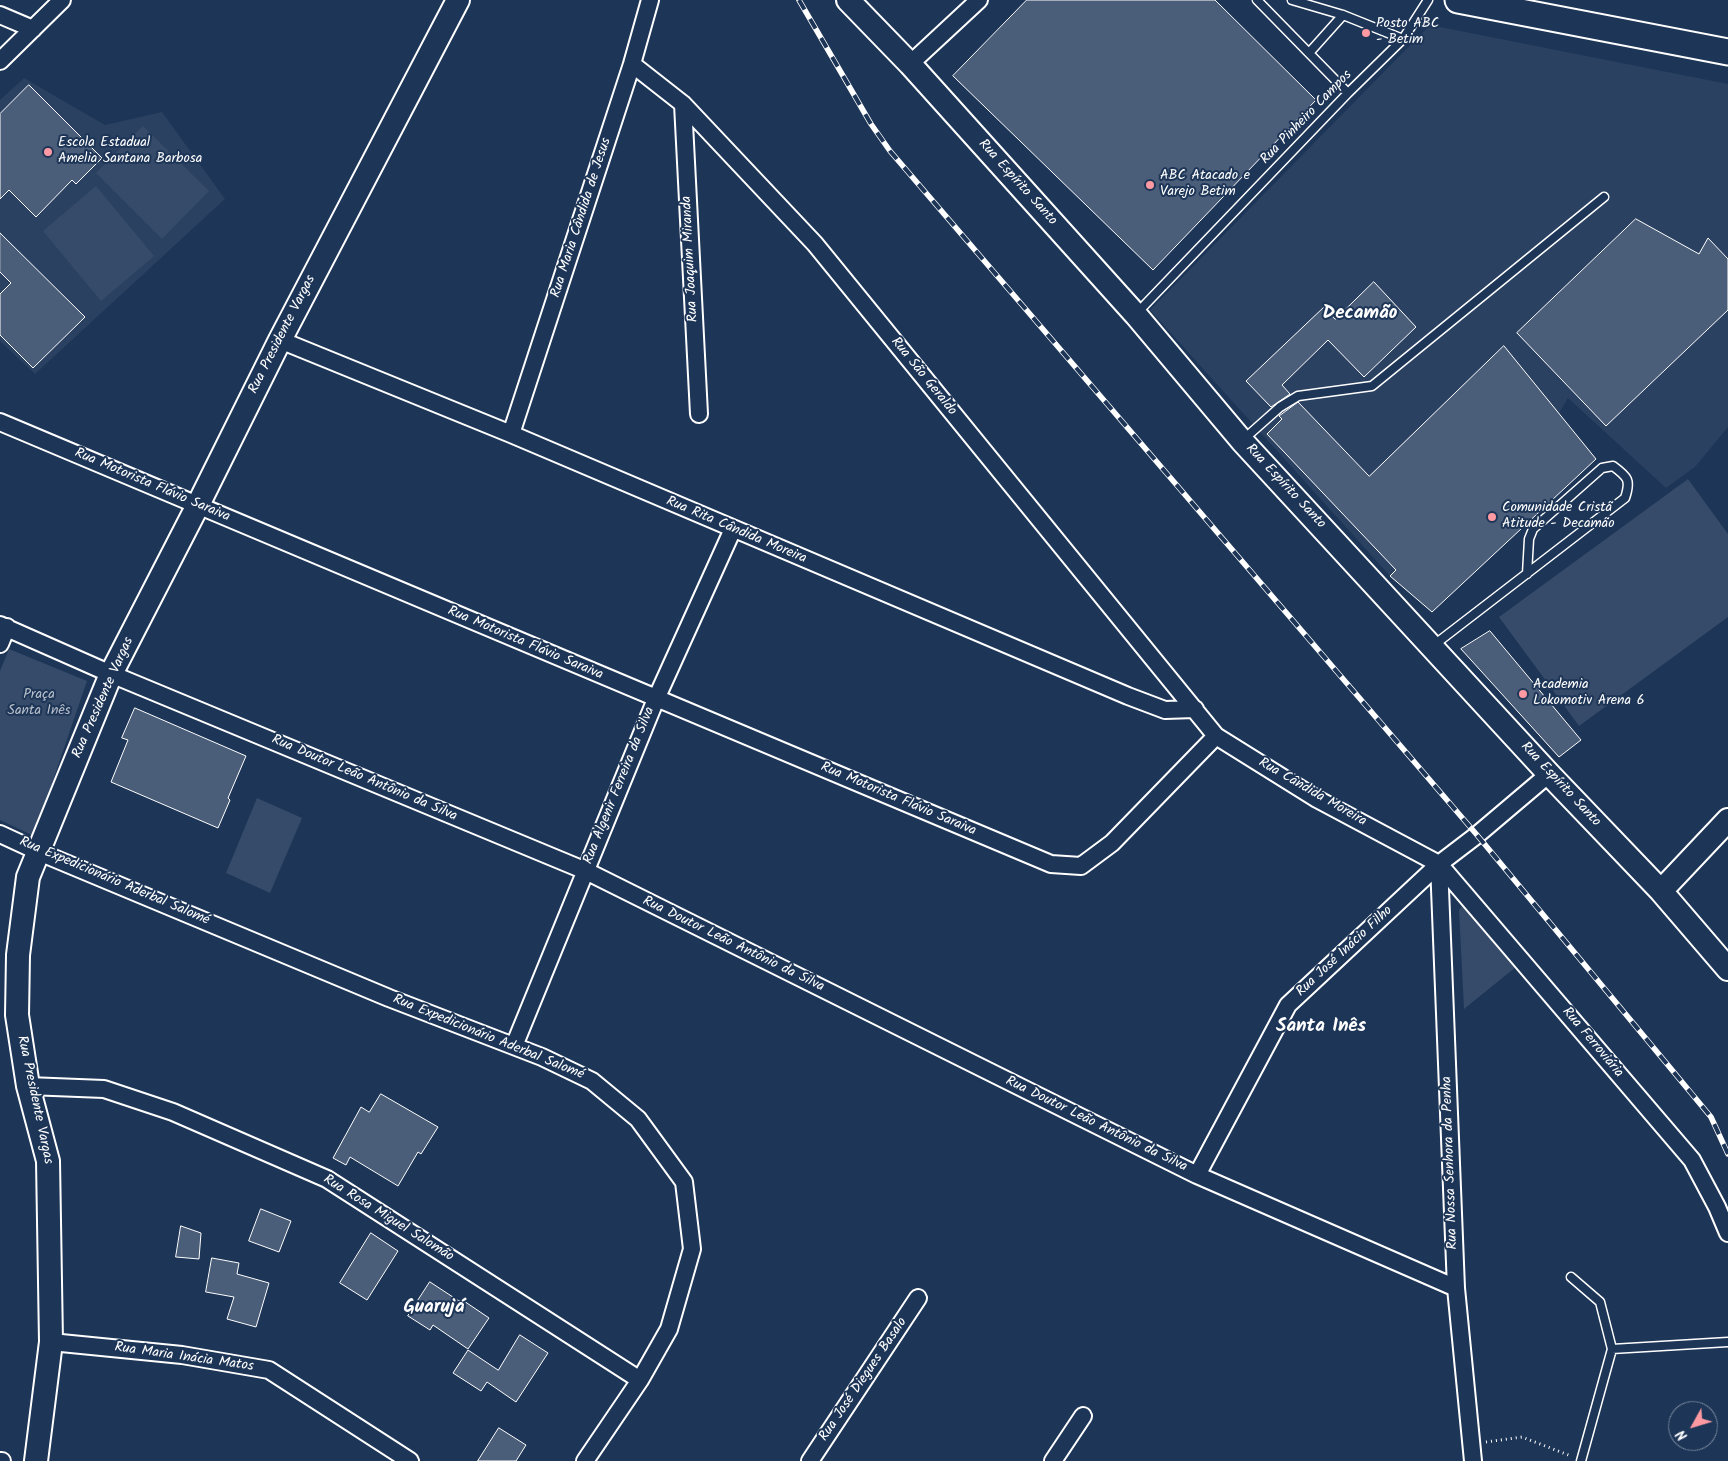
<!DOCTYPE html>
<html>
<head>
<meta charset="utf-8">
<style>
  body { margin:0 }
  #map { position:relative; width:1728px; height:1461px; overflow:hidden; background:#1d3557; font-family:Kalam,sans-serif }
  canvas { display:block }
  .north { position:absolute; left:1668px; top:1401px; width:50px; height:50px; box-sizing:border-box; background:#1d3557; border:1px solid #77869a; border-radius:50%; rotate:231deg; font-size:14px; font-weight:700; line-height:20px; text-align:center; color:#fff }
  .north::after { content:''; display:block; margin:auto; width:18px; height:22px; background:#ff9aa2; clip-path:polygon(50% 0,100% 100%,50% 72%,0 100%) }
</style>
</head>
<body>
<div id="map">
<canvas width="1728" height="1461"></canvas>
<div class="north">N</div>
</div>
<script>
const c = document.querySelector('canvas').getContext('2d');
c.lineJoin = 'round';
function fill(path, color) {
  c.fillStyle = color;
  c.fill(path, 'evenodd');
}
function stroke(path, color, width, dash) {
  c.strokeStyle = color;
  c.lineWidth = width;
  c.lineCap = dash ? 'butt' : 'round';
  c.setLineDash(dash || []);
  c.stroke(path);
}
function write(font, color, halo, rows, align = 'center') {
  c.font = font + ' Kalam,sans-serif';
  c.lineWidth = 4;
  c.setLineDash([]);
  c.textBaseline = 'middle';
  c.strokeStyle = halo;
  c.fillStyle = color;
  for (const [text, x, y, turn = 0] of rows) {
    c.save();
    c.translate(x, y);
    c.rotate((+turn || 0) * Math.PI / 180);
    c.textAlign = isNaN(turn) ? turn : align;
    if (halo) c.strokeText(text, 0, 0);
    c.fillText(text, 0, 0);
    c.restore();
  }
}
const built = new Path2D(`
  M1430 25 1728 84V427L1695 467 1666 488 1568 398 1559 413 1390 576 1150 310Z
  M24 78 105 125 162 112 225 199 35 374 0 341V100Z`);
const green = new Path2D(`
  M143 126 209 191 162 239 96 173Z
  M96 186 154 256 101 301 43 231Z
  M1688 479 1728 534V617L1579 726 1499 617Z
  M9 649 87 681 34 836 0 820V671Z
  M257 798 302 818 270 893 226 873Z
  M1463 905 1516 967 1464 1009 1459 910Z`);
const building = new Path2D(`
  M1027 0H1215L1316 100 1153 270 953 76Z
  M29 85 102 158 76 184 72 180 36 217 9 190 0 199V114Z
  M1636 219 1699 254 1708 238 1728 259V310L1606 426 1517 333Z
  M0 233 85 317 33 368 0 335V294L11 283 0 272Z
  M1374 282 1416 327 1364 377 1328 340 1282 385 1290 394 1271 407 1246 381 1324 307 1335 319Z
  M1504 346 1596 459 1432 612 1390 576 1396 570 1267 434 1282 419 1279 416 1298 402 1369 476Z
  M1490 631 1581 740 1559 757 1461 649Z
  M135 708 246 756 228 798 230 800 218 828 111 782 128 740 122 738Z
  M381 1094 438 1127 421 1154 418 1152 398 1186 350 1157 346 1165 333 1158 361 1107 369 1112Z
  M261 1209 291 1221 279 1252 249 1241Z
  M181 1226 201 1233 199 1259 176 1257Z
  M371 1233 398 1251 367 1300 340 1283Z
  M212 1258 239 1263 237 1274 269 1283 256 1327 227 1319 234 1297 206 1292Z
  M430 1282 459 1301 461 1299 489 1318 468 1349 433 1325 430 1330 408 1316Z
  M520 1335 548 1353 516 1402 487 1382 481 1391 453 1373 468 1350 498 1370Z
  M499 1428 526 1445 516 1461H478Z`);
const path = new Path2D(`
  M1486 1442 1522 1437 1571 1456`);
const lane = new Path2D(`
  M1257 0 1348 93
  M1292 0 1343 15 1403 39
  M1309 53 1343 15
  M1137 313 1348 93 1403 39 1428 0
  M1244 439 1280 407 1298 396 1372 386 1604 197
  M1434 645 1625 498C1631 480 1628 477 1613 466L1602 468 1533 529 1529 539 1527 574
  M1571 1277 1600 1302 1612 1349
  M1581 1461 1612 1349 1728 1342`);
const street = new Path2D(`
  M0 15 33 29
  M0 61 62 0
  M632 64 683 104 815 244 1216 736 1317 799 1439 864 1692 1160 1717 1207 1728 1233
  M910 64 979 0
  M683 104 699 414
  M280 340 511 434 1128 696 1165 710 1195 709
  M0 422 1051 864 1081 866 1112 843 1216 736
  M511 434 632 64 650 0
  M0 625 111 674 586 871 1197 1175 1456 1288
  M0 644 7 627
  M0 834 39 852 389 998 542 1057 592 1081 638 1119 684 1182 692 1249 669 1329 640 1380 585 1461
  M1439 864 1456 1288 1473 1461
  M514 1046 656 699 733 529
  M28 1086 104 1089 173 1112 327 1179 640 1380
  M1197 1175 1288 1005 1439 864 1477 835 1549 774
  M51 1342 182 1355 269 1370 410 1461
  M0 1461H2
  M810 1461 918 1298
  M1053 1461 1083 1416`);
const secondary = new Path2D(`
  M848 0 910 64 1136 315 1242 441 1549 774 1661 891 1728 969
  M1661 891 1728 820
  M36 1461 51 1342 48 1161 28 1086 17 1015 18 955 28 877 111 674 198 505 280 340 458 0`);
const primary = new Path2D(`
  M1458 0 1728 52`);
const rail = new Path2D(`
  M799 0 871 124 890 151 1477 835 1711 1117 1728 1154`);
const markers = [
  [1366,33,5,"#ff9aa2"],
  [48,152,5,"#ff9aa2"],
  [1150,185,5,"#ff9aa2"],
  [1492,517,5,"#ff9aa2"],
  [1523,694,5,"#ff9aa2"]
];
const poiNames = [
  ["Posto ABC",1376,25],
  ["- Betim",1376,41],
  ["Escola Estadual",58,144],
  ["Amelia Santana Barbosa",58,160],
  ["ABC Atacado e",1160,177],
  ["Varejo Betim",1160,193],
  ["Comunidade Cristã",1502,509],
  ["Atitude - Decamão",1502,525],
  ["Academia",1533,686],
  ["Lokomotiv Arena 6",1533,702]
];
const streetNames = [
  ["Rua Pinheiro Campos",1307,118,-46],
  ["Rua Espírito Santo",1017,183,48],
  ["Rua Maria Cândida de Jesus",582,218,-72],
  ["Rua Joaquim Miranda",691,259,-93],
  ["Rua Presidente Vargas",283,335,-63],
  ["Rua São Geraldo",923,377,51],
  ["Rua Motorista Flávio Saraiva",152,486,23],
  ["Rua Espírito Santo",1285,487,47],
  ["Rua Rita Cândida Moreira",736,531,23],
  ["Rua Motorista Flávio Saraiva",525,644,23],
  ["Rua Presidente Vargas",104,698,-66],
  ["Rua Doutor Leão Antônio da Silva",364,779,23],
  ["Rua Espírito Santo",1560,785,47],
  ["Rua Algenir Ferreira da Silva",620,786,-68],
  ["Rua Cândida Moreira",1312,793,30],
  ["Rua Motorista Flávio Saraiva",898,800,23],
  ["Rua Expedicionário Aderbal Salomé",114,882,23],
  ["Rua Doutor Leão Antônio da Silva",733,945,26],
  ["Rua José Inácio Filho",1345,952,-43],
  ["Rua Expedicionário Aderbal Salomé",488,1038,22],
  ["Rua Ferroviária",1592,1043,50],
  ["Rua Presidente Vargas",34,1100,78],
  ["Rua Doutor Leão Antônio da Silva",1096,1125,26],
  ["Rua Nossa Senhora da Penha",1451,1163,-92],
  ["Rua Rosa Miguel Salomão",388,1219,32],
  ["Rua Maria Inácia Matos",184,1358,8],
  ["Rua José Diegues Basalo",864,1380,-56]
];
const parkNames = [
  ["Praça",39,696],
  ["Santa Inês",39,712]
];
const districtNames = [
  ["Decamão",1360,315],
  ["Santa Inês",1321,1028],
  ["Guarujá",434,1309]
];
fill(built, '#2a4161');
fill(green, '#364b69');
fill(building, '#4a5d79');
stroke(building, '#fff', 1);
stroke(lane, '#fff', 11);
stroke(street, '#fff', 20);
stroke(secondary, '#fff', 26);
stroke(primary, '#fff', 29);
stroke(path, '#fff', 3, [1, 4]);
stroke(lane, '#1d3557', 8);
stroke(street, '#1d3557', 16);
stroke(secondary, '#1d3557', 22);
stroke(primary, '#1d3557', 25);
stroke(rail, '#fff', 5.5);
stroke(rail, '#1d3557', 4, [11]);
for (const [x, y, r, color] of markers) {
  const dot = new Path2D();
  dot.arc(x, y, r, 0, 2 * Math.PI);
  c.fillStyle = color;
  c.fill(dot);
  stroke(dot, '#1d3557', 2);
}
write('14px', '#fff', '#1d3557', poiNames, 'left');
write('14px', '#fff', '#1d3557', streetNames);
write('14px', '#b9c0ca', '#1d3557', parkNames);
write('bold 19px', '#fff', '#1d3557', districtNames);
</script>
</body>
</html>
